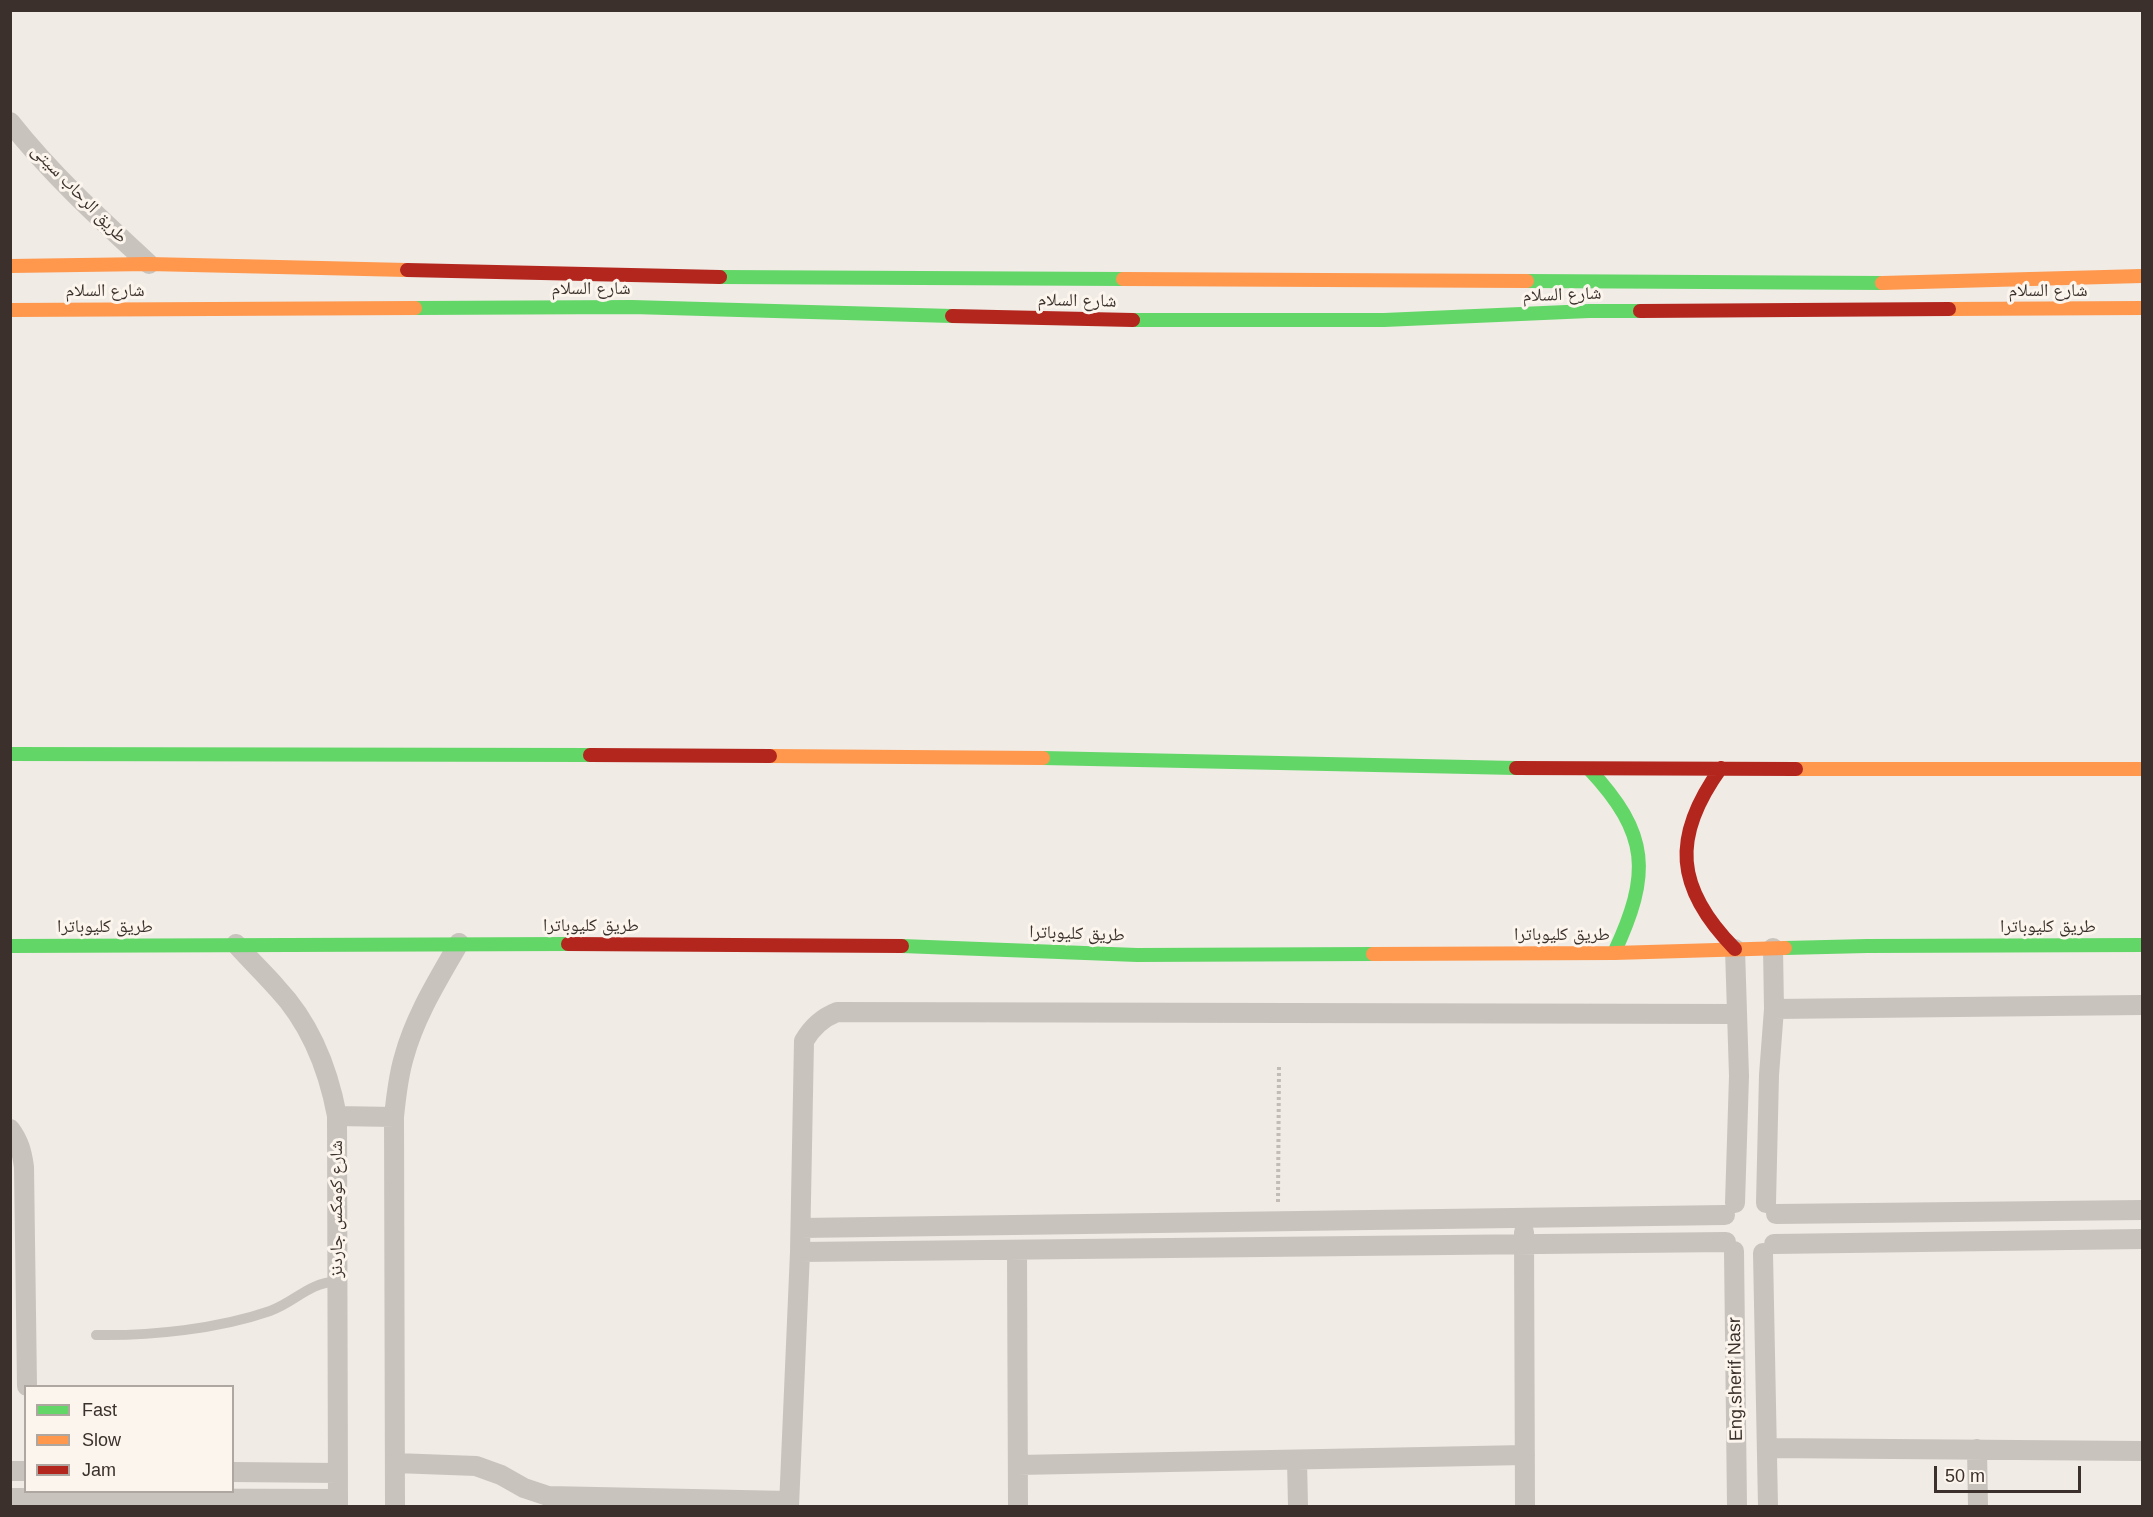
<!DOCTYPE html>
<html>
<head>
<meta charset="utf-8">
<style>
  body { margin:0 }
  #map { position:relative; width:2153px; height:1517px; overflow:hidden; background:#f0ebe5; font-family:Arial,sans-serif }
  canvas { display:block }
  .frame { position:absolute; inset:0; border:12px solid #3b302b; pointer-events:none }
  .legend { position:absolute; left:24px; top:1385px; width:210px; height:108px; box-sizing:border-box; background:#fbf5ee; border:2px solid #aea6a0; margin:0; padding:8px 10px; list-style:none; font-size:18px; color:#3b302b }
  .legend li { display:flex; align-items:center; gap:12px; height:30px }
  .legend b { width:30px; border:2px solid #aea6a0 }
  .scale { position:absolute; left:1934px; top:1466px; width:147px; height:27px; box-sizing:border-box; border:3px solid #3b302b; border-top:0; padding-left:8px; font-size:18px; line-height:21px; white-space:nowrap; color:#3b302b; -webkit-text-stroke:4px #fbf5ee; paint-order:stroke }
</style>
</head>
<body>
<div id="map">
<canvas width="2153" height="1517"></canvas>
<div class="frame"></div>
<ul class="legend">
<li><b style="height:8px;background:#63d668"></b>Fast</li>
<li><b style="height:8px;background:#ff974d"></b>Slow</li>
<li><b style="height:8px;background:#b3261e"></b>Jam</li>
</ul>
<div class="scale">50 m</div>
</div>
<script>
const c = document.querySelector('canvas').getContext('2d');
c.lineJoin = 'round';
function stroke(path, color, width, dash) {
  c.strokeStyle = color;
  c.lineWidth = width;
  c.lineCap = dash ? 'butt' : 'round';
  c.setLineDash(dash || []);
  c.stroke(path);
}
function write(font, color, halo, rows, align = 'center') {
  c.font = font + ' Arial,"Noto Naskh Arabic",sans-serif';
  c.lineWidth = 6;
  c.setLineDash([]);
  c.textBaseline = 'middle';
  c.strokeStyle = halo;
  c.fillStyle = color;
  for (const [text, x, y, turn = 0] of rows) {
    c.save();
    c.translate(x, y);
    c.rotate((+turn || 0) * Math.PI / 180);
    c.textAlign = isNaN(turn) ? turn : align;
    if (halo) c.strokeText(text, 0, 0);
    c.fillText(text, 0, 0);
    c.restore();
  }
}
const path = new Path2D(`
  M1278 1202 1279 1066`);
const lane = new Path2D(`
  M96 1335C151 1336 218 1329 270 1311 297 1301 306 1284 337 1281`);
const street = new Path2D(`
  M10 122C51 174 100 219 149 264
  M236 944C249 959 264 973 277 988 311 1024 328 1068 337 1116L338 1506
  M1774 1009 2142 1005
  M337 1116 394 1117
  M10 1129C19 1141 22 1152 24 1167L27 1386
  M1735 1203 1739 1076 1735 949
  M1766 1203 1769 1075 1774 1009 1773 948
  M1776 1214 2142 1210
  M801 1228 1725 1215
  M1524 1232 1525 1506
  M1774 1244 2142 1239
  M1017 1251 1018 1506
  M1734 1251 1737 1506
  M800 1252 1726 1242
  M1763 1253 1768 1506
  M1767 1448 2142 1451
  M1977 1449 1978 1506
  M1297 1460 1298 1506
  M395 1463 476 1466 501 1475 524 1488 548 1496 789 1501
  M1018 1465 1525 1455
  M10 1471H26
  M232 1472 338 1473
  M10 1498 338 1499
  M395 1506 394 1117C396 1097 398 1077 404 1057 415 1016 438 980 459 943
  M789 1506 800 1252 804 1041C812 1027 822 1018 837 1012L1737 1014`);
const fast = new Path2D(`
  M720 277 1123 279
  M1527 281 1882 283
  M415 308 632 307 952 316
  M1133 320H1384L1589 311H1640
  M10 754 590 755
  M1043 758 1516 768
  M1589 769C1650 834 1651 874 1614 953
  M10 946 568 944
  M902 946 1137 955 1373 954
  M1785 948 1867 946 2142 945`);
const slow = new Path2D(`
  M10 266 149 264 407 270
  M1123 279 1527 281
  M1882 283 2142 276
  M1949 309 2142 308
  M10 310 415 308
  M770 756 1043 758
  M1796 769H2142
  M1373 954 1614 953 1785 948`);
const jam = new Path2D(`
  M407 270 720 277
  M1640 311 1949 309
  M952 316 1133 320
  M590 755 770 756
  M1516 768 1796 769
  M1721 768C1671 837 1675 888 1735 949
  M568 944 902 946`);
const streetNames = [
  ["طريق الرحاب سيتى",79,194,46],
  ["شارع السلام",591,289],
  ["شارع السلام",105,291],
  ["شارع السلام",2048,291],
  ["شارع السلام",1562,295,-2],
  ["شارع السلام",1077,301,1],
  ["طريق كليوباترا",591,926],
  ["طريق كليوباترا",105,927],
  ["طريق كليوباترا",2048,927],
  ["طريق كليوباترا",1077,934,2],
  ["طريق كليوباترا",1562,935],
  ["شارع كومكس جاردنز",337,1209,-90],
  ["Eng.sherif Nasr",1736,1379,-91]
];
stroke(path, '#c2bbb6', 4, [3, 3]);
stroke(lane, '#c9c3be', 10);
stroke(street, '#c9c3be', 20);
stroke(fast, '#63d668', 14);
stroke(slow, '#ff974d', 14);
stroke(jam, '#b3261e', 14);
write('18px', '#3b302b', '#fbf5ee', streetNames);
</script>
</body>
</html>
